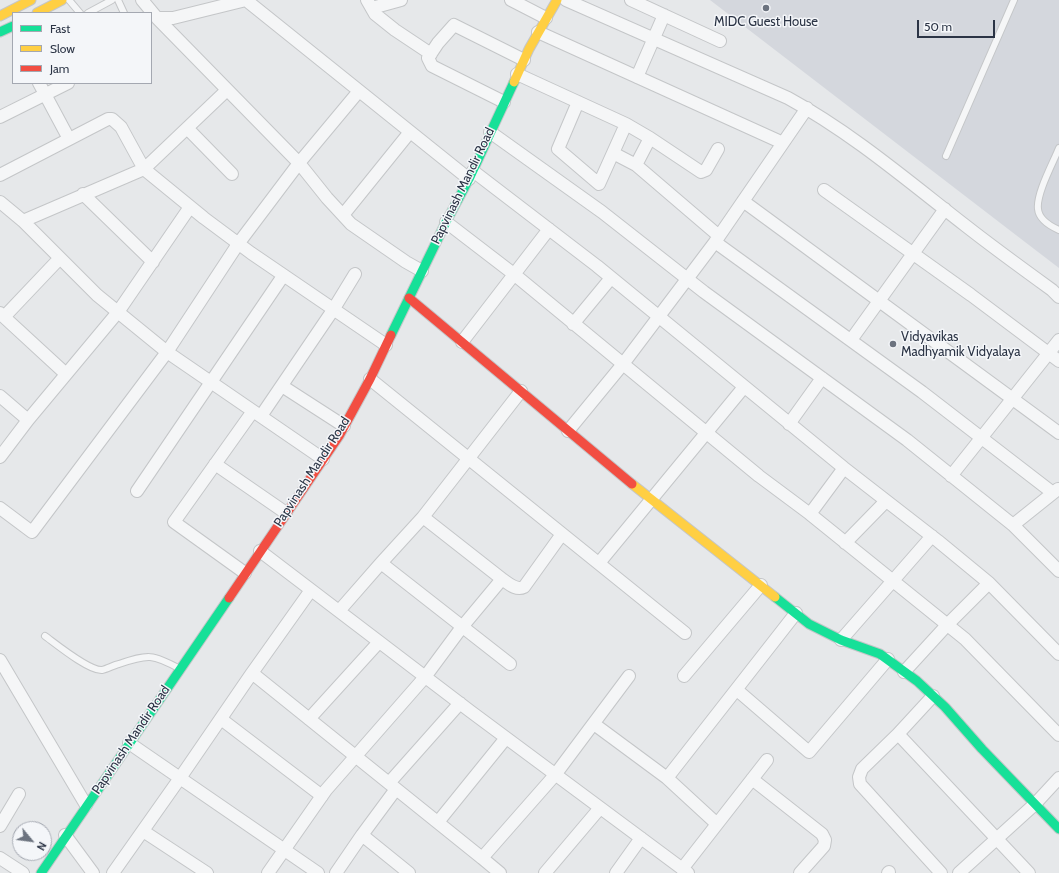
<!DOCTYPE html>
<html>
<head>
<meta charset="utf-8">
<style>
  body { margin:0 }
  #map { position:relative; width:1059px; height:873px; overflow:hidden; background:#e6e8ea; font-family:Cabin,sans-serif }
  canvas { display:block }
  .legend { position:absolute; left:12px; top:12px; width:140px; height:72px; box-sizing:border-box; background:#f4f6f9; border:1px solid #a4a8b1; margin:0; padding:5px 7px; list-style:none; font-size:12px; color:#2b3445 }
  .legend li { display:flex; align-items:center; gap:8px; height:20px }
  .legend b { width:20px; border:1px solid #a4a8b1 }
  .north { position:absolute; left:12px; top:821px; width:40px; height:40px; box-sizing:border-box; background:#f4f6f9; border:1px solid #a4a8b1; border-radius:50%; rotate:119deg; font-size:11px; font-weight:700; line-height:16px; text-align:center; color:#2b3445 }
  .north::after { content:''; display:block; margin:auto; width:14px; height:18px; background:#6c737f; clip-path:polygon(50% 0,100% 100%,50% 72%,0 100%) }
  .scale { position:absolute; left:917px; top:20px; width:78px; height:18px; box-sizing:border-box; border:2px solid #2b3445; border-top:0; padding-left:5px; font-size:12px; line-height:14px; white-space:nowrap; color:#2b3445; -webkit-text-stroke:3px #f4f6f9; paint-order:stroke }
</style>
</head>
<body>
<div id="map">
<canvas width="1059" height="873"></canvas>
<ul class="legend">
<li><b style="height:5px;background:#16e098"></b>Fast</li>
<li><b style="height:5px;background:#ffcf43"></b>Slow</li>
<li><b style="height:5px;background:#f24e42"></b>Jam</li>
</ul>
<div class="north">N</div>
<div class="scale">50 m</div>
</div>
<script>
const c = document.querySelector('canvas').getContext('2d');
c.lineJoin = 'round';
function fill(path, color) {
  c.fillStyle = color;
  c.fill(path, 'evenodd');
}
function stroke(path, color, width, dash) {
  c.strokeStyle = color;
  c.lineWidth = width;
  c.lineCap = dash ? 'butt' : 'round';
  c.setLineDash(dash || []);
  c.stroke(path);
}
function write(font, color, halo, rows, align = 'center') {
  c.font = font + ' Cabin,sans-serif';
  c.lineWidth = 3;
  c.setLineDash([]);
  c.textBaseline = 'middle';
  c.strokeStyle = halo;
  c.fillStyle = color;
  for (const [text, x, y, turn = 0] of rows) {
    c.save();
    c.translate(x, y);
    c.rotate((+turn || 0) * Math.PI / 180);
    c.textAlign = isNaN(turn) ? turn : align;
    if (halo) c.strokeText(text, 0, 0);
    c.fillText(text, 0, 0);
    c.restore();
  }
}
const built = new Path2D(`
  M710 0H1059V268L1025 242Z`);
const lane = new Path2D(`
  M69 0 80 13
  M118 0 124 13
  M88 13 112 0
  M1059 148C1053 163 1036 194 1038 209 1039 220 1050 226 1059 230
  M946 156 1014 0
  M45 636C56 644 89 671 102 670 107 669 114 665 119 664 148 654 153 654 180 669`);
const street = new Path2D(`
  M142 0 157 18H173L246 0
  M246 0 469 179
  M367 0 375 14 395 30 431 54
  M511 0 546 18
  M566 0 788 98C852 133 908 181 966 226 994 248 1023 269 1052 290L1059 297
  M631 0 720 41
  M372 8 401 0
  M157 18 299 163 327 198 351 224 406 262 422 271
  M538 32 783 143
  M517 74 626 124 599 184 558 149 578 102
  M637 77 664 15
  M39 83 69 139
  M504 102 432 66 428 58 438 43 454 25 524 60
  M807 108 715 242 922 392 1053 493
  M0 117 68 83
  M626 124 650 138 701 172 706 170 718 149
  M187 128 232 174
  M490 132 602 212 704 292 907 440 1013 525
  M613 153 636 165 650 138
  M636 165 719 236
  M473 171 597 266 844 468 938 541 989 583 1059 654
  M0 175 108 119H112L121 127 144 169 204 218 251 253 386 345
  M824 190 971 295 1059 361
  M83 194 153 262
  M743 201 1059 433
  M0 202 23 221 97 295 167 352 323 459
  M343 215 410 132
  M23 221 144 169 227 90
  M446 222 515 275 759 476 810 514 965 639 1059 735
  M0 313 4 317 60 258
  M4 317 66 374
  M573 324 611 278
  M851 340 945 209
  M462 342 549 229
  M370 379 685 633
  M282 386 344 426
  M0 396 28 420 118 312 190 207
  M261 416 333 310 355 274
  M789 424 822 378
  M568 431 623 364 715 242
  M0 457 28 420
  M215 464 286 513
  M951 476 1059 340
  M1058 489 1013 525 1059 571
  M137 491 283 276
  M0 508 32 532 167 352 238 244 299 163 359 91
  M810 514 844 468
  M423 517 521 391
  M845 543 886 501
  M260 551 470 711 688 873
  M381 563 510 664
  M599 563 744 387
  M245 573 174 522 253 411
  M502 579C508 583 516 591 524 587L562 534
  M311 590 252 673 482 858 555 775 629 676
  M841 640 932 536
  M0 660 86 805
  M904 672 947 625 989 583
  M684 676 761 585
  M737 690 809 752 888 659
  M933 696 898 734 1029 873
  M221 719 322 796
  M309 719 379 642
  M594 724 667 778 717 824
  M898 734 862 769 859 777 860 784 941 873
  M129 743 318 873
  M667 778 796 613
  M752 779 822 834 825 840 824 846 800 873
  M389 783 460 703
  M438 822 506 738
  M0 826 19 794
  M143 831 207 873
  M65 835 93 873
  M362 835 396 789
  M0 858 23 873
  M482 858 500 873
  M682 869 767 760
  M113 873 180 778 252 673
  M268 873 326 790 425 677 462 627 502 579 423 517 381 563 339 611
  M336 873 362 835 409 873
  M545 873 600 808
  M616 873 641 838
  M888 873 889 872
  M959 873 1035 804 1059 778`);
const fast = new Path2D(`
  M0 32 13 26
  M391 335 446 222 469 179 514 82
  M775 597 809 624 841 640 880 654 917 681 945 707 982 749 1059 829
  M41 873 229 598`);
const slow = new Path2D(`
  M37 13 62 0
  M0 16 31 0
  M514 82 529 49 557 0
  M632 484 775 597`);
const jam = new Path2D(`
  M409 298 632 484
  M229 598 339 436 370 379 391 335`);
const markers = [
  [766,8,4,"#6c737f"],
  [893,344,4,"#6c737f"]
];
const poiNames = [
  ["MIDC Guest House",766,22],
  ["Vidyavikas",901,337,"left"],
  ["Madhyamik Vidyalaya",901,352,"left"]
];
const streetNames = [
  ["Papvinash Mandir Road",463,186,-64],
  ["Papvinash Mandir Road",312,472,-57],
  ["Papvinash Mandir Road",131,740,-56]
];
fill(built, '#d4d7dd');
stroke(lane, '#c4c6c8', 8);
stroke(street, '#c4c6c8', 14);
stroke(fast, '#c4c6c8', 11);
stroke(slow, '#c4c6c8', 11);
stroke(jam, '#c4c6c8', 11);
stroke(lane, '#f5f6f7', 6);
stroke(street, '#f5f6f7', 12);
stroke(fast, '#16e098', 9);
stroke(slow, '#ffcf43', 9);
stroke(jam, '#f24e42', 9);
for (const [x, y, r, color] of markers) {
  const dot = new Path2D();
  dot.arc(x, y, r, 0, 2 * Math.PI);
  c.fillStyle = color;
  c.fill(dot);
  stroke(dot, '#f4f6f9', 1.5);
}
write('13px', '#2b3445', '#f4f6f9', poiNames);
write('13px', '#2b3445', '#f4f6f9', streetNames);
</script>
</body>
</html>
